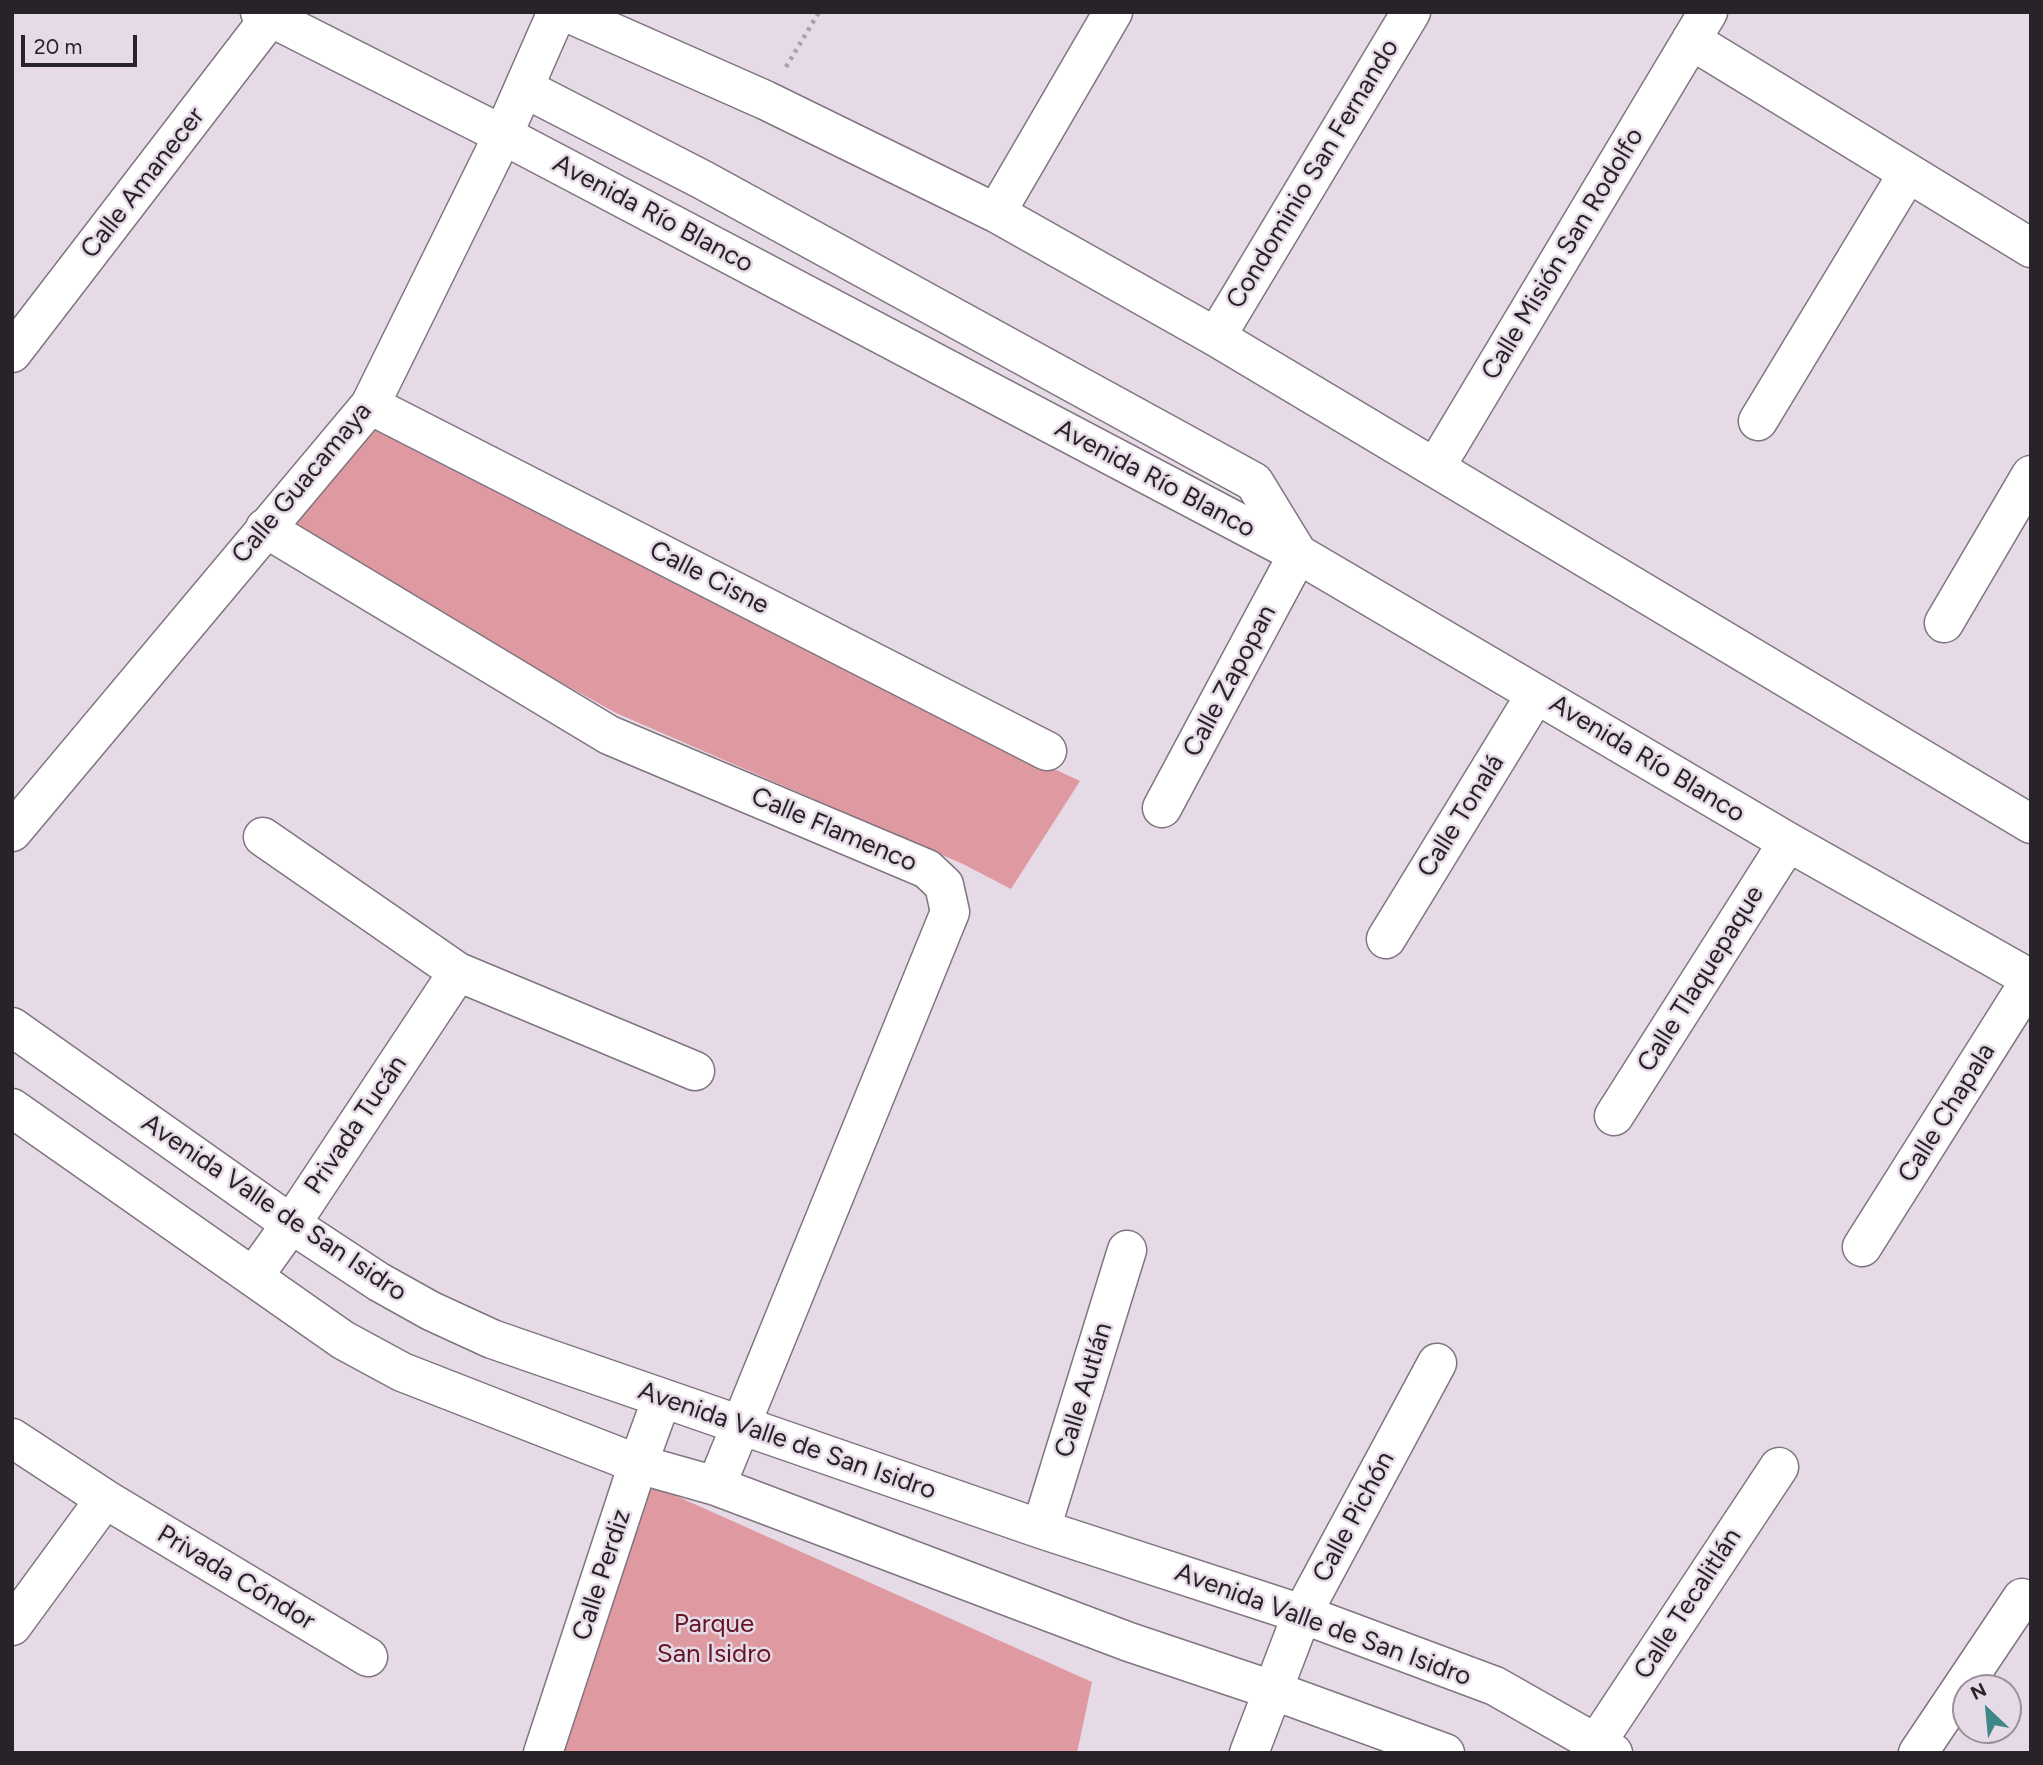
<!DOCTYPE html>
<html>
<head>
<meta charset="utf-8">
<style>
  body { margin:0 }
  #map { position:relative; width:2043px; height:1765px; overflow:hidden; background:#e5dae6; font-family:Figtree,sans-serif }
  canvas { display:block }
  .frame { position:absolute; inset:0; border:14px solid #272328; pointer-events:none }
  .north { position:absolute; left:1952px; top:1674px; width:70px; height:70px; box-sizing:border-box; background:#e5dae6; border:2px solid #99919a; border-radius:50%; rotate:334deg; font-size:19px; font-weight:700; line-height:28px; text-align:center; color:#272328 }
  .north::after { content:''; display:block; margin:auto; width:24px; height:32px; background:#3f8786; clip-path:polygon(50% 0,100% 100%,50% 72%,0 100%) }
  .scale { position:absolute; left:21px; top:35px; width:116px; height:32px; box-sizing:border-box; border:4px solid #272328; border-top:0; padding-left:9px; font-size:21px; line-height:24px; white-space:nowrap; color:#272328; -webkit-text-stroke:5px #e5dae6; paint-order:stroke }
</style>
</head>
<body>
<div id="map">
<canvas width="2043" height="1765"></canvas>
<div class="frame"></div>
<div class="north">N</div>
<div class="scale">20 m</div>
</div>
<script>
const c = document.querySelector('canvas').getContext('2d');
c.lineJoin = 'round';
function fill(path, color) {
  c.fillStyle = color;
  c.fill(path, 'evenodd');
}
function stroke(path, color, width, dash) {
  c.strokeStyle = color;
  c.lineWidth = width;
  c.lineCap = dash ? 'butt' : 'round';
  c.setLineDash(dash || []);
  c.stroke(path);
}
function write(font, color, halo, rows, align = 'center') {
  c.font = font + ' Figtree,sans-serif';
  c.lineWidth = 5;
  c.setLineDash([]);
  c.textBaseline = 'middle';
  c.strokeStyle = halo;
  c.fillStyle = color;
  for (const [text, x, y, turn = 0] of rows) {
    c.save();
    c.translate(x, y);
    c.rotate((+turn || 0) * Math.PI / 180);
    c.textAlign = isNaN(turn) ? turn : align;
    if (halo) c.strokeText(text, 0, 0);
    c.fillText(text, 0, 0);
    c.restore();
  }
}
const green = new Path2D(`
  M372 422 1039 762 1080 781 1011 889 963 864 616 713 287 530Z
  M643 1481 1092 1682 1077 1753H559Z`);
const path = new Path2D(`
  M786 67 819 12`);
const minor = new Path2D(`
  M260 12 503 135 1298 554 1788 842 2031 979
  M566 12 765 100 996 213 1216 337 2031 824
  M1691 40 2031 248
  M524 88 703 180 1254 482 1298 554 1162 808
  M996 213 1113 12
  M1216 337 1411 12
  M12 353 274 12
  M370 405 1047 751
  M1758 421 1908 173
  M1435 468 1708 12
  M265 528 609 735 927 869 944 885 950 912 716 1486
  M1944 623 2031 475
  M12 832 370 405 503 135 557 12
  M263 837 458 972 695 1071
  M1386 939 1536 694
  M12 1027 291 1224 379 1282 431 1311 492 1339 1041 1529 1302 1614 1495 1686 1613 1753
  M12 1108 343 1340 402 1372 638 1464 716 1486 1129 1642 1272 1690 1445 1753
  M1614 1116 1788 842
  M1862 1247 2031 979
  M253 1277 291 1224 458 972
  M12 1438 105 1499 368 1657
  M1041 1529 1127 1250
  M12 1626 105 1499
  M1597 1742 1779 1467
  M543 1753 638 1464 662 1398
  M1249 1753 1302 1614 1437 1363
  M1918 1753 2022 1598`);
const streetNames = [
  ["Condominio San Fernando",1313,174,-59],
  ["Calle Amanecer",143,183,-52],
  ["Avenida Río Blanco",653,214,28],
  ["Calle Misión San Rodolfo",1563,254,-59],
  ["Avenida Río Blanco",1155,479,28],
  ["Calle Guacamaya",302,483,-50],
  ["Calle Cisne",709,578,27],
  ["Calle Zapopan",1230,681,-62],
  ["Avenida Río Blanco",1647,759,31],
  ["Calle Tonalá",1461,816,-58],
  ["Calle Flamenco",834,830,23],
  ["Calle Tlaquepaque",1701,979,-58],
  ["Calle Chapala",1947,1113,-58],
  ["Privada Tucán",356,1125,-56],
  ["Avenida Valle de San Isidro",274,1208,34],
  ["Calle Autlán",1084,1390,-73],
  ["Avenida Valle de San Isidro",787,1441,19],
  ["Calle Pichón",1354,1517,-62],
  ["Calle Perdiz",602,1575,-72],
  ["Privada Cóndor",236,1578,31],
  ["Calle Tecalitlán",1688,1604,-57],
  ["Avenida Valle de San Isidro",1323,1625,20]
];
const parkNames = [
  ["Parque",714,1624],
  ["San Isidro",714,1654]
];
fill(green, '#de9aa0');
stroke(minor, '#7f7580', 41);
stroke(path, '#aaa1ab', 4.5, [3.5, 5]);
stroke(minor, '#fff', 38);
write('26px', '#272328', '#e5dae6', streetNames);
write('26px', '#651426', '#e5dae6', parkNames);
</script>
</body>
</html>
